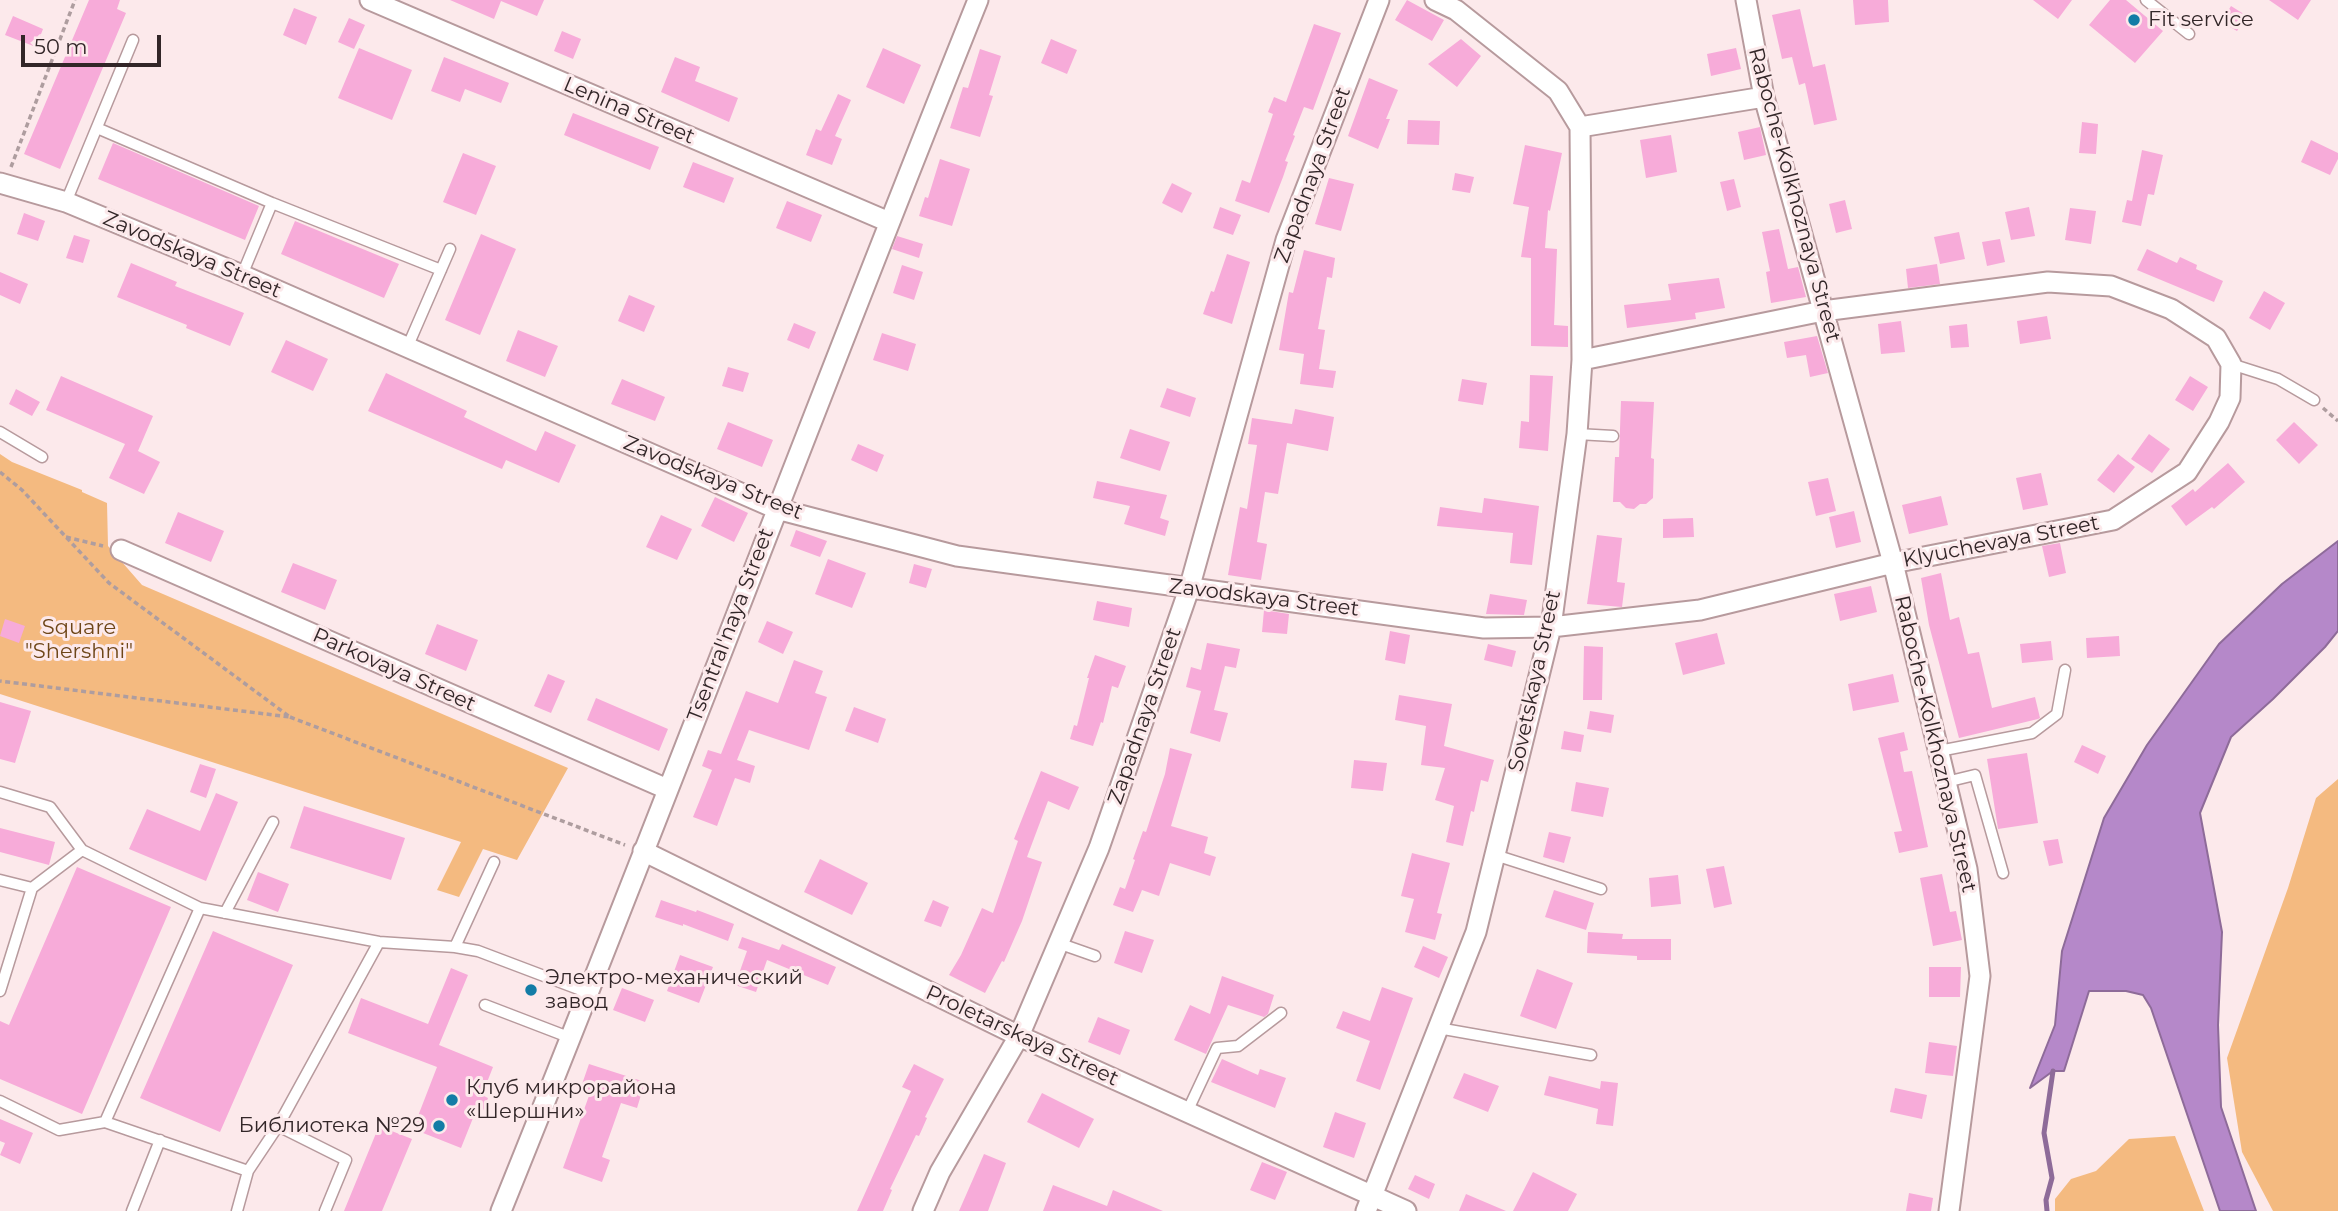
<!DOCTYPE html>
<html>
<head>
<meta charset="utf-8">
<style>
  body { margin:0 }
  #map { position:relative; width:2338px; height:1211px; overflow:hidden; background:#fce9eb; font-family:Montserrat,sans-serif }
  canvas { display:block }
  .scale { position:absolute; left:21px; top:35px; width:140px; height:32px; box-sizing:border-box; border:4px solid #322628; border-top:0; padding-left:9px; font-size:21px; line-height:24px; white-space:nowrap; color:#322628; -webkit-text-stroke:5px #fce9eb; paint-order:stroke }
</style>
</head>
<body>
<div id="map">
<canvas width="2338" height="1211"></canvas>
<div class="scale">50 m</div>
</div>
<script>
const c = document.querySelector('canvas').getContext('2d');
c.lineJoin = 'round';
function fill(path, color) {
  c.fillStyle = color;
  c.fill(path, 'evenodd');
}
function stroke(path, color, width, dash) {
  c.strokeStyle = color;
  c.lineWidth = width;
  c.lineCap = dash ? 'butt' : 'round';
  c.setLineDash(dash || []);
  c.stroke(path);
}
function write(font, color, halo, rows, align = 'center') {
  c.font = font + ' Montserrat,sans-serif';
  c.lineWidth = 6;
  c.setLineDash([]);
  c.textBaseline = 'middle';
  c.strokeStyle = halo;
  c.fillStyle = color;
  for (const [text, x, y, turn = 0] of rows) {
    c.save();
    c.translate(x, y);
    c.rotate((+turn || 0) * Math.PI / 180);
    c.textAlign = isNaN(turn) ? turn : align;
    if (halo) c.strokeText(text, 0, 0);
    c.fillText(text, 0, 0);
    c.restore();
  }
}
const green = new Path2D(`
  M0 454 12 462 82 490V492L107 503 108 546 142 585 568 768 517 860 483 849 459 897 437 890 461 842 0 694Z
  M2338 779V1211H2273L2242 1152 2227 1058 2288 888 2316 798Z
  M2175 1136 2204 1211H2055V1199L2071 1179 2096 1171 2129 1139Z`);
const water = new Path2D(`
  M2338 541V631L2325 647 2273 699 2231 737 2200 813 2222 932 2218 1025 2221 1107 2256 1211H2220L2151 1008 2143 995 2126 991H2089L2064 1071H2053L2030 1088 2055 1025 2062 951 2104 818 2147 745 2219 644 2282 584Z`);
const stream = new Path2D(`
  M2047 1211 2046 1200 2052 1178 2044 1133 2053 1071`);
const building = new Path2D(`
  M89 0H120L117 9 126 13 60 169 24 154Z
  M450 0H544L537 16 501 1 494 19Z
  M1407 0 1444 20 1432 41 1395 20Z
  M1853 0H1888L1889 22 1855 25Z
  M2033 0H2072L2058 19Z
  M2110 0H2126L2163 31 2135 63 2089 25Z
  M2269 0H2311L2298 20Z
  M2231 6 2247 16 2237 31 2221 22Z
  M294 8 317 17 306 45 283 35Z
  M1800 9 1813 67 1825 64 1837 120 1814 125 1805 83 1799 85 1792 57 1782 59 1772 15Z
  M13 16 43 29 36 47 5 35Z
  M349 18 365 25 354 49 338 42Z
  M1314 24 1341 33 1313 110 1304 107 1293 135 1295 136 1285 161 1288 162 1283 177 1269 213 1235 201 1242 180 1250 183 1273 114 1268 112 1274 97 1286 102Z
  M562 31 581 39 573 59 554 51Z
  M1051 39 1077 50 1067 74 1041 63Z
  M1461 39 1481 56 1457 87 1428 64Z
  M359 48 412 70 392 120 338 98Z
  M883 48 921 65 904 104 866 87Z
  M1736 48 1741 69 1711 76 1707 54Z
  M980 49 1001 56 989 95 993 96 980 137 950 128 963 87 968 88Z
  M444 57 509 83 501 103 465 89 460 102 431 91Z
  M675 57 700 67 695 81 738 98 729 122 661 92Z
  M1369 78 1398 90 1386 119H1390L1378 149 1348 136Z
  M838 94 851 100 835 136 842 139 832 165 806 155 816 129 821 131Z
  M573 113 659 147 650 170 564 135Z
  M1408 120 1440 121 1439 145 1407 144Z
  M2082 122 2098 124 2096 154 2079 153Z
  M1760 127 1766 155 1744 160 1738 132Z
  M1671 135 1677 172 1646 178 1640 140Z
  M2311 140 2338 153V159L2330 175 2301 162Z
  M113 143 259 206 245 240 98 179Z
  M1525 145 1562 153 1550 211 1548 210 1545 248 1557 249 1554 325 1568 326V347L1531 346V258L1521 257 1529 207 1513 204Z
  M2142 150 2163 155 2154 195 2148 194 2141 226 2122 222 2127 200 2132 201Z
  M463 153 496 166 476 215 443 202Z
  M940 159 970 169 952 226 919 216 925 197 928 198Z
  M693 162 734 178 724 203 683 187Z
  M1455 173 1474 177 1470 193 1452 190Z
  M1329 178 1354 184 1341 231 1315 224Z
  M1734 179 1741 207 1727 211 1720 182Z
  M1172 183 1192 193 1182 213 1162 203Z
  M1845 200 1852 229 1836 233 1829 204Z
  M787 201 822 215 811 242 776 228Z
  M1220 207 1241 215 1233 235 1213 228Z
  M2029 207 2035 236 2011 240 2005 212Z
  M2070 208 2096 211 2091 244 2065 240Z
  M24 213 45 221 38 241 17 234Z
  M295 221 399 264 384 298 281 254Z
  M1779 229 1788 269 1798 267 1806 297 1771 303 1766 272 1770 271 1762 232Z
  M1959 232 1965 259 1940 264 1934 237Z
  M481 234 516 249 480 335 445 320Z
  M74 235 90 240 83 263 66 258Z
  M897 236 923 244 919 258 892 249Z
  M2000 239 2005 262 1987 266 1982 242Z
  M2147 249 2177 263 2180 257 2197 265 2196 269 2223 281 2214 302 2137 270Z
  M1304 250 1335 258 1332 278 1327 277 1318 329 1325 330 1319 369 1336 371 1333 388 1300 384 1304 354 1279 350 1289 292 1293 293Z
  M1227 254 1250 262 1232 324 1203 314 1211 291 1214 292Z
  M131 263 177 282 175 286 244 313 230 346 186 328 187 325 117 297Z
  M1937 264 1940 284 1908 288 1906 269Z
  M902 265 923 272 914 300 893 293Z
  M0 272 28 284 20 304 0 295Z
  M1719 278 1725 308 1695 313 1696 319 1627 328 1624 305 1671 300 1668 284Z
  M2264 291 2285 303 2270 330 2249 318Z
  M629 295 655 306 644 332 618 321Z
  M2047 316 2051 339 2020 344 2017 321Z
  M1901 321 1905 352 1881 354 1878 324Z
  M794 323 816 332 809 349 787 340Z
  M1967 324 1969 347 1951 348 1949 326Z
  M518 330 558 346 545 377 506 361Z
  M882 333 916 344 908 371 873 360Z
  M1817 336 1828 373 1810 377 1806 355 1787 358 1784 342Z
  M286 340 328 359 313 391 271 372Z
  M728 367 749 373 743 392 722 386Z
  M386 373 467 411 464 417 536 451 545 431 576 445 559 483 506 460 502 469 368 411Z
  M1530 375 1553 376 1548 451 1519 448 1521 421 1529 422Z
  M61 376 153 416 138 451 160 462 144 494 109 478 125 444 46 410Z
  M2190 376 2208 387 2193 411 2175 400Z
  M622 379 665 397 655 421 611 404Z
  M1462 379 1487 383 1483 405 1458 401Z
  M1167 388 1196 398 1190 417 1160 407Z
  M16 389 40 402 32 416 9 404Z
  M1621 401 1654 402 1651 458 1654 459 1653 498 1646 504H1640L1634 509 1626 508 1620 502H1613L1615 457H1619Z
  M1295 409 1334 417 1328 451 1287 443 1278 494 1265 492 1257 542 1267 544 1261 580 1228 575 1240 507 1247 509 1257 445 1248 444 1252 418 1292 424Z
  M728 422 773 440 762 467 717 449Z
  M2294 422 2318 445 2299 464 2276 440Z
  M1130 429 1170 442 1160 471 1120 458Z
  M2149 434 2170 449 2152 473 2131 459Z
  M858 444 884 455 877 472 851 460Z
  M2118 454 2135 467 2114 493 2097 480Z
  M2228 463 2245 482 2214 509 2212 507 2186 526 2171 506 2193 489 2195 492Z
  M2041 473 2048 505 2023 510 2016 478Z
  M1828 478 1836 511 1816 516 1808 482Z
  M1097 481 1167 495 1160 518 1169 521 1165 536 1124 524 1130 506 1093 498Z
  M1941 496 1948 525 1909 534 1902 505Z
  M715 497 748 513 734 542 701 526Z
  M1484 498 1539 506 1532 565 1510 563 1513 533 1437 526 1440 507 1482 513Z
  M1854 511 1861 542 1836 548 1829 517Z
  M178 512 224 531 211 562 165 543Z
  M661 515 692 529 677 560 646 547Z
  M1693 518 1694 537 1663 538V519Z
  M796 530 827 541 820 557 790 546Z
  M1597 535 1622 538 1617 582 1625 583 1622 607 1587 604Z
  M2060 543 2066 573 2049 577 2042 546Z
  M828 559 866 573 852 608 815 594Z
  M293 563 337 580 325 610 281 592Z
  M914 564 932 569 926 588 909 583Z
  M1941 573 1950 620 1959 617 1968 654 1979 652 1992 708 2035 697 2040 718 2038 719 1959 738 1929 625 1921 578Z
  M1871 586 1877 612 1840 621 1834 594Z
  M1490 594 1527 600 1524 615 1486 614Z
  M1097 601 1132 608 1129 627 1093 620Z
  M1264 610 1289 614 1287 634 1262 632Z
  M5 619 25 626 19 643 0 636Z
  M767 621 793 632 783 654 758 642Z
  M437 624 478 640 466 671 425 654Z
  M1390 631 1410 635 1405 664 1385 660Z
  M1717 633 1725 664 1683 675 1675 643Z
  M2119 636 2120 656 2087 658 2086 638Z
  M2051 641 2053 660 2022 663 2020 644Z
  M1207 643 1240 649 1236 668 1225 666 1214 710 1228 713 1220 742 1190 733 1201 691 1186 687 1191 667 1201 670Z
  M1488 644 1516 651 1512 667 1484 660Z
  M1584 646 1603 647 1602 700H1583Z
  M1095 655 1126 666 1118 688 1112 686 1103 723 1101 722 1093 746 1070 739 1074 725 1077 726 1089 678H1087Z
  M794 660 823 671 815 693 827 697 809 750 749 730 737 760 755 766 750 783 735 778 717 826 693 817 712 770 702 766 708 750 721 754 746 691 778 703Z
  M548 674 565 681 551 713 534 706Z
  M1893 674 1899 702 1853 711 1848 684Z
  M1399 695 1452 704 1444 746 1494 760 1488 782 1481 780 1474 812 1471 811 1463 846 1446 842 1454 806 1435 800 1445 768 1421 765 1426 726 1395 720Z
  M596 698 668 729 659 751 587 720Z
  M0 702 31 711 15 763 0 759Z
  M854 707 886 719 878 743 845 731Z
  M1590 711 1614 715 1611 733 1587 729Z
  M1564 731 1584 735 1581 752 1561 749Z
  M1904 732 1908 750 1900 752 1904 772 1912 771 1928 847 1899 853 1894 832 1902 831 1878 738Z
  M2082 745 2106 756 2098 774 2074 762Z
  M1170 748 1192 754 1171 826 1208 837 1204 853 1216 857 1210 876 1170 863 1159 896 1142 890 1133 912 1113 905 1120 887 1125 889 1135 860 1133 859 1143 831 1146 832 1165 774Z
  M2027 753 2038 823 1998 829 1987 759Z
  M1354 760 1387 763 1383 791 1351 788Z
  M200 764 216 769 206 798 190 792Z
  M1041 771 1079 787 1069 810 1048 801 1027 857 1042 862 1022 921 1004 962 1002 961 985 993 949 975 961 955 982 908 993 913 1018 841 1014 839Z
  M1576 782 1609 788 1603 817 1571 811Z
  M216 793 238 802 206 881 129 849 147 809 200 831Z
  M304 806 405 838 391 880 290 848Z
  M0 828 55 842 49 865 0 852Z
  M1549 832 1571 837 1564 863 1543 857Z
  M2058 839 2063 863 2049 866 2043 841Z
  M1412 853 1450 863 1437 913 1442 914 1435 940 1405 932 1414 899 1401 896Z
  M820 859 868 883 852 915 804 892Z
  M1724 866 1732 904 1714 908 1706 869Z
  M77 867 171 907 82 1114 0 1079V1021L9 1025Z
  M258 872 289 884 278 912 247 900Z
  M1942 874 1950 912 1956 911 1962 940 1933 946 1920 878Z
  M1678 875 1681 904 1651 907 1649 878Z
  M1554 890 1594 903 1586 930 1545 917Z
  M661 900 696 912 697 910 734 924 728 941 683 924V926L655 917Z
  M933 900 949 907 941 927 924 921Z
  M213 931 293 965 220 1132 140 1098Z
  M1125 931 1154 940 1142 973 1114 963Z
  M1588 932 1623 934 1622 939H1671V960H1637V956L1587 953Z
  M742 937 779 950 782 944 836 967 828 985 767 960 756 992 735 985 747 951 738 948Z
  M1423 946 1448 957 1439 978 1414 967Z
  M680 955 713 967 699 1003 667 991Z
  M1929 967H1961L1960 997H1929Z
  M451 968 468 975 439 1045 493 1067 482 1095 488 1098 479 1121 473 1118 461 1148 413 1129 437 1067 348 1033 361 998 428 1024Z
  M1537 969 1573 983 1556 1029 1520 1016Z
  M1222 976 1274 995 1268 1014 1264 1017 1228 1005 1206 1054 1174 1040 1190 1005 1210 1014Z
  M1382 987 1413 998 1380 1090 1356 1081 1370 1041 1336 1028 1343 1011 1370 1021Z
  M622 988 654 1000 645 1022 613 1010Z
  M1098 1017 1130 1030 1120 1055 1088 1042Z
  M1929 1042 1957 1046 1953 1076 1925 1073Z
  M1222 1059 1258 1075 1260 1069 1286 1078 1275 1108 1211 1082Z
  M589 1064 645 1082 637 1108 621 1103 602 1157 610 1160 602 1182 563 1168 590 1093 580 1090Z
  M914 1064 944 1079 925 1117 927 1118 919 1136 916 1135 890 1189 892 1190 883 1211H857L911 1091 902 1087Z
  M1464 1073 1499 1086 1488 1112 1453 1098Z
  M1549 1076 1600 1089 1601 1081 1618 1083 1613 1126 1596 1124 1598 1109 1544 1095Z
  M1895 1088 1927 1095 1922 1119 1890 1112Z
  M1042 1093 1094 1119 1079 1148 1027 1122Z
  M1335 1112 1366 1123 1354 1158 1323 1147Z
  M0 1119 33 1133 20 1164 0 1155 5 1143 0 1141Z
  M379 1126 412 1139 382 1211H344Z
  M984 1154 1006 1163 988 1211H959Z
  M1262 1162 1287 1172 1275 1200 1250 1190Z
  M1533 1172 1577 1194 1568 1211H1513Z
  M1415 1175 1435 1184 1429 1199 1408 1189Z
  M1053 1185 1107 1206 1113 1190 1163 1211H1043Z
  M1909 1193 1933 1198 1931 1211H1906Z
  M1466 1194 1506 1211H1459Z`);
const path = new Path2D(`
  M11 167 75 0
  M2323 408 2338 421
  M0 472 22 490 109 583 290 717 0 681
  M66 537 103 546
  M290 717 625 845`);
const service = new Path2D(`
  M2146 0 2189 34
  M97 128 272 203 441 270
  M66 202 133 40
  M242 275 272 203
  M407 348 450 249
  M2231 364 2278 379 2314 400
  M0 432 42 457
  M1577 434 1613 436
  M1939 751 2032 733 2057 714 2065 670
  M1946 782 1975 775 2003 873
  M0 792 50 807 82 850 200 908 379 942 455 947 478 951 589 993
  M1495 855 1601 889
  M0 880 32 888 82 850
  M225 913 273 822
  M1058 943 1095 956
  M455 947 494 862
  M0 991 32 888
  M485 1005 571 1038
  M1438 1028 1591 1055
  M0 1101 59 1130 105 1122 248 1171
  M1187 1112 1217 1048 1238 1046 1281 1013
  M105 1122 200 908
  M278 1126 346 1160 325 1211
  M132 1211 160 1140
  M237 1211 248 1171 278 1126 379 942`);
const minor = new Path2D(`
  M370 0 889 222
  M1435 0 1456 10 1558 91 1580 127 1764 97
  M1746 0 1764 97 1893 563 1967 869 1980 976 1949 1211
  M0 183 66 202 242 275 777 509 957 556 1484 628 1551 627 1700 610 1893 563 2113 520 2187 472 2219 422 2230 398 2231 364 2216 338 2171 309 2111 286 2048 282 1823 311 1582 360
  M121 550 667 789
  M643 851 1019 1036 1406 1211
  M501 1211C664 809 816 403 978 0
  M923 1211 940 1172 1019 1036 1099 848 1189 589 1286 240 1379 0
  M1366 1211 1476 932 1551 627 1577 434 1582 360 1580 127`);
const markers = [
  [2134,20,7,"#137ca6"],
  [531,990,7,"#137ca6"],
  [452,1100,7,"#137ca6"],
  [439,1126,7,"#137ca6"]
];
const poiNames = [
  ["Fit service",2148,20],
  ["Электро-механический",545,978],
  ["завод",545,1002],
  ["Клуб микрорайона",466,1088],
  ["«Шершни»",466,1112],
  ["Библиотека №29",425,1126,"right"]
];
const streetNames = [
  ["Lenina Street",629,111,23],
  ["Zapadnaya Street",1313,175,-70],
  ["Raboche-Kolkhoznaya Street",1794,195,75],
  ["Zavodskaya Street",192,255,23],
  ["Zavodskaya Street",713,478,22],
  ["Klyuchevaya Street",2001,542,-11],
  ["Zavodskaya Street",1264,598,7],
  ["Tsentral'naya Street",731,625,-69],
  ["Parkovaya Street",394,670,24],
  ["Sovetskaya Street",1535,681,-78],
  ["Zapadnaya Street",1145,716,-71],
  ["Raboche-Kolkhoznaya Street",1935,744,77],
  ["Proletarskaya Street",1022,1036,25]
];
const parkNames = [
  ["Square",79,628],
  ["\"Shershni\"",79,652]
];
fill(green, '#f4ba80');
fill(water, '#b588c9');
stroke(water, '#8e6b99', 2);
stroke(stream, '#8e6b99', 5);
fill(building, '#f7abd9');
stroke(service, '#b79a9d', 13);
stroke(minor, '#b79a9d', 23);
stroke(path, '#ae9d9f', 3.5, [5, 3.5]);
stroke(service, '#fff', 10);
stroke(minor, '#fff', 19);
for (const [x, y, r, color] of markers) {
  const dot = new Path2D();
  dot.arc(x, y, r, 0, 2 * Math.PI);
  c.fillStyle = color;
  c.fill(dot);
  stroke(dot, '#fce9eb', 2.5);
}
write('21px', '#322628', '#fce9eb', poiNames, 'left');
write('21px', '#322628', '#fce9eb', streetNames);
write('21px', '#6e4618', '#fce9eb', parkNames);
</script>
</body>
</html>
